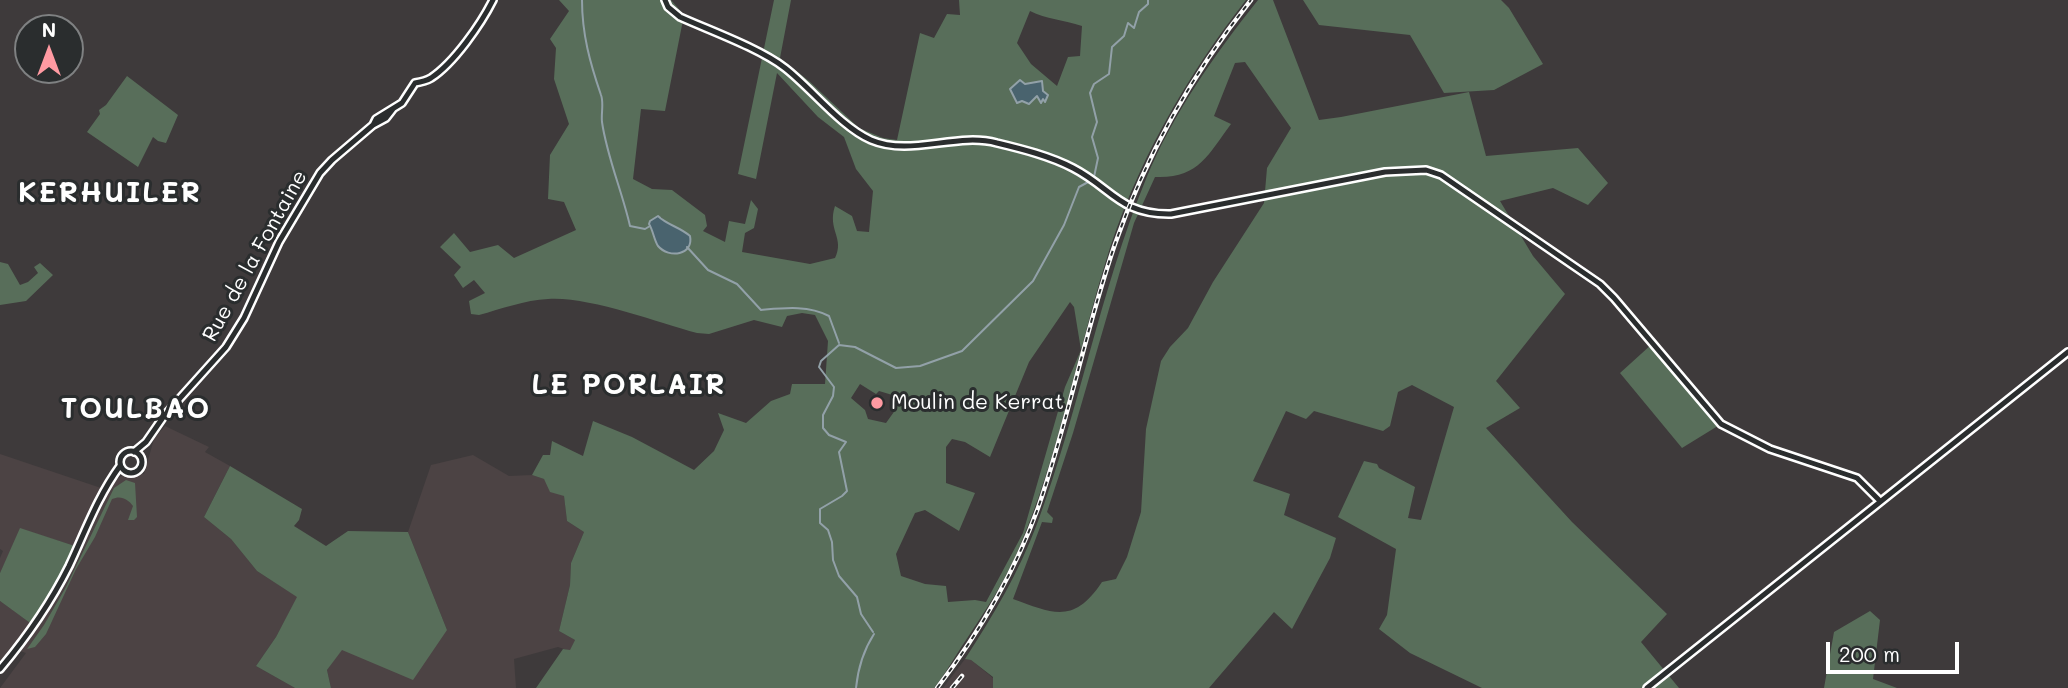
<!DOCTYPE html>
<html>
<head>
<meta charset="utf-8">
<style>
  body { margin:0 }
  #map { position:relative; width:2068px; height:688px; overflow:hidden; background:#3e3a3b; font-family:Mali,sans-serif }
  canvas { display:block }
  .north { position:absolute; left:14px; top:14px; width:70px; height:70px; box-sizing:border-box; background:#2a2d2e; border:2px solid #7f8182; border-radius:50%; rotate:0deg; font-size:19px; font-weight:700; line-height:28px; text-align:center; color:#fff }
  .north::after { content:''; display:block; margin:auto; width:24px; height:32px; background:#ff9aa2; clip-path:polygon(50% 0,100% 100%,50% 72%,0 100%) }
  .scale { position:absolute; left:1826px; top:642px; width:133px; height:32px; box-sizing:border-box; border:4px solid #fff; border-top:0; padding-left:9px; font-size:21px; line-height:24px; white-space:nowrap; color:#fff; -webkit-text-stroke:5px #2a2d2e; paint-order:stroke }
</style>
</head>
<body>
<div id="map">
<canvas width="2068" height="688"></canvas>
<div class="north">N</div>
<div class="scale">200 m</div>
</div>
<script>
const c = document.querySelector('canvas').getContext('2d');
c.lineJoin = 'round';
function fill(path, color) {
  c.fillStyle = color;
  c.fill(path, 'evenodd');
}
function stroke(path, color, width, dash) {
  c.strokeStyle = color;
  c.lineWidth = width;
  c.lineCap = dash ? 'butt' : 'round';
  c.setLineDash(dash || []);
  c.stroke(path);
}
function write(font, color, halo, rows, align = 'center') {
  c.font = font + ' Mali,sans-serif';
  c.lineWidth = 6;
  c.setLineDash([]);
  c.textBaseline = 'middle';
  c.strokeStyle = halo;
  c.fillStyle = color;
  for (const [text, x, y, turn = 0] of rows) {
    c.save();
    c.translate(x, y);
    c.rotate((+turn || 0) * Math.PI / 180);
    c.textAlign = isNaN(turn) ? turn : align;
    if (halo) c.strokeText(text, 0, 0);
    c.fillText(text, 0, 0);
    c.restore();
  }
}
const built = new Path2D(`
  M165 426 209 447 205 452 230 466 204 517 231 539 257 571 298 597 276 637 256 666 295 688H0L26 653 20 651 46 616 81 548 21 529 0 573V558L3 551 0 549V454L107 490 117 479 124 474H144L154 439Z
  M473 455 509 476 532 475 544 479 564 496 567 521 584 532 571 563 570 585 559 631 575 640 570 651 558 647 514 659 516 688H331L327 670 341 650 447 630 408 532 431 465Z
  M0 601 32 624 0 661Z
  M965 659 971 660 993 678V688H943Z`);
const green = new Path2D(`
  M559 0H671L684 15 665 111 641 109 633 179 652 189 672 190 705 215 707 226 703 231 725 242 729 221 745 224 751 200 758 209 754 228 745 233 742 252 810 264 835 258C845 238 827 230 835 206L852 216 857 231 869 232 873 191 856 169 844 137 818 117 777 73 756 179 738 174 774 0H791L780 58 809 81 859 128 883 138 897 140 920 33 934 38 947 14 960 15 959 0H1246C1184 79 1134 168 1105 264 1076 359 1058 457 1019 548 1005 581 986 610 966 640 955 656 946 673 934 688H536L563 649 570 650 575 640 559 631 570 585 571 563 584 532 567 521 564 496 550 492 544 479 532 475 543 455H550L552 441 583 456 593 421 632 437 694 470 714 451 724 430 718 413 746 423 771 401 790 394 792 384H825L828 341 815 315 802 313 787 316 782 327 754 320 709 334 697 333C656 322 588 296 548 299 525 300 501 309 479 315L471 314 469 301 485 293 474 280 463 288 454 275 461 267 440 247 454 233 470 252 498 245 514 258 576 230 564 202 548 199 550 155 569 124 554 79 556 48 550 39 569 11ZM1030 11C1046 19 1064 20 1082 26L1080 56 1068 57 1057 86 1031 64 1017 43ZM1037 81H1042L1043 91 1048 94 1045 101 1037 96 1034 97 1029 104 1022 101 1016 103 1010 89 1022 84H1035ZM661 217 666 223 690 236 691 242 658 244 649 223ZM1070 302 1074 307 1081 350 1065 387 1023 533 986 602 975 600 948 602 946 586 925 584 901 576 896 554 915 513 925 510 959 531 975 493 946 483V447L952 439 965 442 990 457 1029 362ZM860 384 876 394 879 391 899 397 896 409 886 423 868 419 865 410 851 398Z
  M1258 0H1273L1319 120 1341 117 1469 92 1486 156 1578 148 1608 183 1588 205 1553 188 1500 201 1533 256 1565 294 1496 381 1520 408 1486 428 1572 522 1667 614 1641 642 1679 688H1482L1410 653 1379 629 1387 615 1396 549 1338 517 1364 461 1377 464 1379 468 1415 487 1408 518 1421 520 1454 407 1412 385 1398 392 1390 426 1383 431 1314 411 1306 419 1286 411 1253 481 1290 494 1284 515 1336 538 1330 558 1292 629 1274 612 1209 688H993V677L971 660 965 659C993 616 1019 572 1037 524 1079 411 1100 291 1146 179 1172 115 1215 54 1258 0ZM1245 62 1291 128 1267 168 1264 203 1213 282 1188 328 1170 347 1161 361 1146 429 1141 512 1127 557 1116 579 1102 582C1074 624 1054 614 1013 599L1042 522 1052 523 1053 518 1047 512 1073 433 1134 223 1155 177C1198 179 1208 155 1231 124L1214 116 1235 63Z
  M1303 0H1501L1509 8 1543 64 1494 90 1444 93 1410 35 1319 25Z
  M127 76 178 115 166 143 158 141 153 137 138 167 87 132 100 114 99 110 106 105Z
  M0 262 8 264 20 285 28 282 38 273 34 267 40 263 53 275 26 301 0 305Z
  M1652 344 1721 424 1682 448 1620 373Z
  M230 466 302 509 299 520 294 526 326 546 348 531 408 532 447 630 413 680 342 650 327 670 331 688H295L256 666 276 637 297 597 257 571 231 539 204 517Z
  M126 480 135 483 137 517 134 520H128L133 506C128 499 121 495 112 499L95 537 76 569 46 634 35 647 27 649 44 625 66 587 114 488Z
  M20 528 81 548 68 577 37 628 0 601V573Z
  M1870 611 1880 620 1873 679 1897 688H1824L1834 632Z`);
const water = new Path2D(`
  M1020 80 1025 84 1042 81 1043 91 1048 95 1045 102 1043 99 1041 103 1037 96 1029 104 1022 101 1017 103 1010 89Z
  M658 216C667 225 680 227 690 236 694 255 669 259 658 246 654 240 653 230 649 224L650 221Z`);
const stream = new Path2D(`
  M582 0C582 34 590 63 601 95 604 103 601 113 602 122 607 157 622 191 630 226L645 229 650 226
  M1094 177 1098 158 1092 137 1097 122 1090 93 1094 84 1109 74 1112 47 1124 36 1128 23 1134 28 1139 12 1148 4V0
  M687 247 708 270 737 284 761 310C784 308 808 305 829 316L839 343
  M873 632 861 614 857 597 839 576 833 560 832 542 828 530 820 523V509L842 496 847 491 839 452 846 442 829 435 823 428V415L833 396 834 387 819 367 821 361 839 345 855 347 896 368 920 366 962 351 1033 281 1064 225 1079 187 1090 181
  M856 688C858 668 863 651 874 634`);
const secondary = new Path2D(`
  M665 0 668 7 680 17C711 31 759 48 785 68 811 88 841 127 871 140 911 157 956 132 997 143 1022 149 1050 156 1073 168 1112 188 1120 215 1171 214L1385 172 1426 170 1441 175 1600 284 1614 298 1721 424 1770 449 1857 478 1880 501
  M373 125 376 119 402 103 415 83C421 82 426 81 431 78 454 63 481 24 493 0
  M120 462a11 11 0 1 1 22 0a11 11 0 1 1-22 0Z
  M134 452 146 442 164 416 226 347 244 318 279 242 320 173 332 160 373 125 386 118 393 109
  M0 669C27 637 50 604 69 566 85 532 98 496 120 466
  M1647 688 2068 352`);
const rail = new Path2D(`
  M937 688C979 633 1014 574 1038 508 1068 422 1085 331 1115 244 1146 155 1192 74 1251 0
  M952 688 962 676`);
const markers = [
  [877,403,7,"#ff9aa2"]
];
const streetNames = [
  ["Rue de la Fontaine",255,256,-61]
];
const poiNames = [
  ["Moulin de Kerrat",891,403]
];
const districtNames = [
  ["KERHUILER",110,193],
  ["LE PORLAIR",629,385],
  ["TOULBAO",136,409]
];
fill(built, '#4c4344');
fill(green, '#586e5a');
fill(water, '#49636e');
stroke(water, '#92a1a8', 2);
stroke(stream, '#92a1a8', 2);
stroke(secondary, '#fff', 10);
stroke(secondary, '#2a2d2e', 5);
stroke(rail, '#fff', 4.5);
stroke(rail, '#2a2d2e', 2, [5]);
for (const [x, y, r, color] of markers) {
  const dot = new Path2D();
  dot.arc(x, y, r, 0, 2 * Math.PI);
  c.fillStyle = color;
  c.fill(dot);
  stroke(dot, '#2a2d2e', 2.5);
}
write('21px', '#fff', '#2a2d2e', streetNames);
write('21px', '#fff', '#2a2d2e', poiNames, 'left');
c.letterSpacing = '2px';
write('bold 28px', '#fff', '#2a2d2e', districtNames);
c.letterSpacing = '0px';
</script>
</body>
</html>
